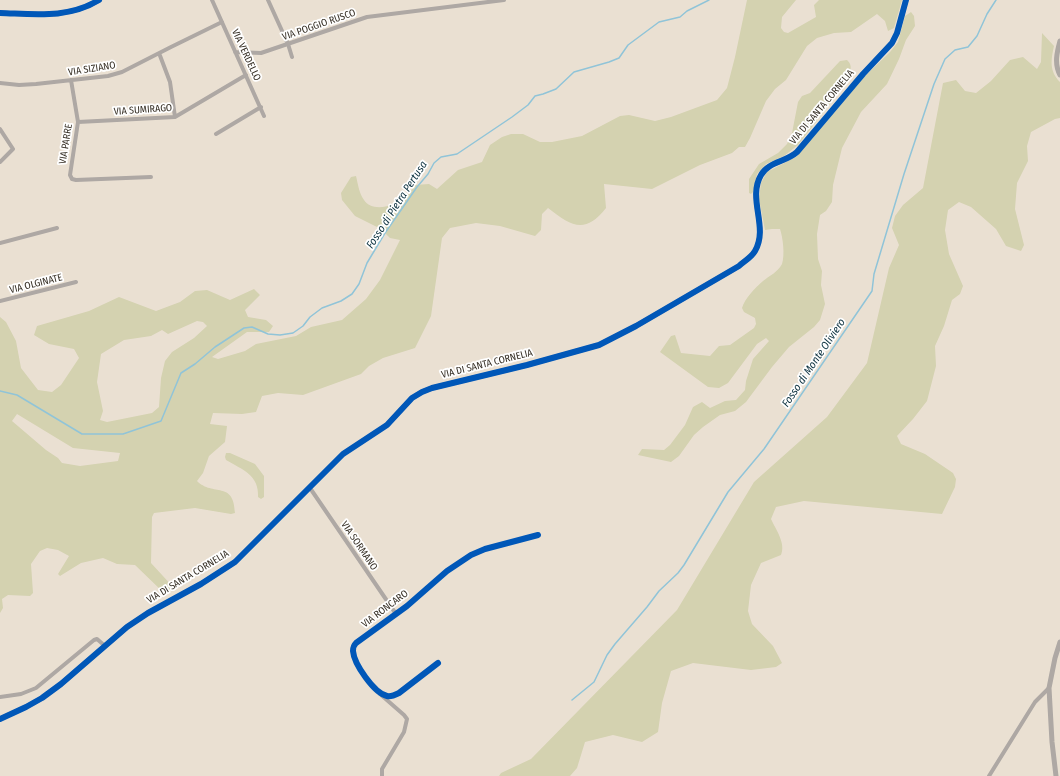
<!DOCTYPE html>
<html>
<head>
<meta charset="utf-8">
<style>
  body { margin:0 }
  canvas { display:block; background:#eae0d2 }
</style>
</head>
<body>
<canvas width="1060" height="776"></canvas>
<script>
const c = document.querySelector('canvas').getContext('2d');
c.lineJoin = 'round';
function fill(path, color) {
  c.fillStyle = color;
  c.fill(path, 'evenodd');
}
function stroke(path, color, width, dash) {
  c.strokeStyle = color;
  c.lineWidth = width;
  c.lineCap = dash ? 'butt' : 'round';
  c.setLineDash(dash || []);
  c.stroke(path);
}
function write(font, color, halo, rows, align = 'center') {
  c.font = font + ' "Fira Sans Condensed",sans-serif';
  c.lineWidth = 3.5;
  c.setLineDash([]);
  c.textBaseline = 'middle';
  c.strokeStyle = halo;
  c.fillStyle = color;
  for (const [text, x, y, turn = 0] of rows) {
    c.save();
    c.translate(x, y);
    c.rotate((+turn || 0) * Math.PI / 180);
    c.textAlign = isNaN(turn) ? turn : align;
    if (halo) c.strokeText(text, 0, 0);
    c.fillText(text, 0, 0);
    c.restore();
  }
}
const green = new Path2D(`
  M747 0H796L782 17 781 28 784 32 788 33 816 17 814 5 819 0H902L894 28 888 31 885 21 877 14 851 32 834 33 817 38 807 46 786 80 775 89 766 101 750 138 745 147H739L732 153 700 165 652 189 604 184 606 208C585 235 571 226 548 208L542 214 541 230 535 236 500 226 476 223 450 228 442 238 431 316 415 348 383 358 369 366 361 374 303 395 278 393 262 396 256 412 242 414 213 413 210 424 227 426 225 442 209 456 203 473 197 481C213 497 234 480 235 513L231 514 195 508 154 513 152 517 151 563 174 588 164 593 135 565 117 564 103 558 81 563 60 576 58 574 69 556 58 550 47 548 40 551 31 564 33 593 30 596 8 595 2 599 3 608 0 613V317L6 322 16 341 21 368 38 390 52 392 61 385 79 358 74 349 49 344 34 335 37 326 89 311 119 297 156 311 180 302 195 291 207 290 230 300 254 289 260 295 245 310 248 317 266 320 273 326 269 332H247L212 357 218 359 245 351 256 344 296 336 311 327 342 320 366 299 380 280 400 240 390 238 381 229 355 216 342 200 341 193 351 177 356 176C358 184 359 193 364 200 372 213 396 206 406 197 409 194 412 189 415 185L429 184 437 189 458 170 482 162 490 145 502 137 511 134H523L540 142H552L582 136 620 116 629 115 655 121 671 117 717 100 727 88 735 57ZM197 321 203 322 207 326 194 338 172 352 165 361 161 378 159 407 152 413 107 422 100 420 103 411 97 382 101 354 124 340 151 336 162 330 168 334ZM17 414 73 448 120 453 118 461 80 466 62 463 58 458 46 450 12 421Z
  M911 12 914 16 915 26 906 40 899 59 887 84 861 112 842 148 833 185 832 202 826 211 820 215 817 234 818 259 822 271 821 285 825 304 820 320 814 327 789 347 772 367 746 402 735 411 720 415 703 427 694 435 679 456 671 462 638 455 642 449 664 450 670 445 685 425 693 407 702 402 710 408 725 401 736 400 745 390 746 381 753 359 769 341 766 338 757 344 728 383 719 388 708 387 660 352 671 336 675 335 681 353 710 356 719 346 730 345 754 328 756 324 755 318 744 312 742 308C745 298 755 288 763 281 769 276 778 272 782 264 785 255 783 238 780 229H772L765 230 759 199 761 183 767 172 796 157 863 78 890 52 898 42 905 16Z
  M1042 33 1054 46C1051 60 1049 71 1060 82V118L1055 119 1031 132 1027 146 1028 161 1017 183 1015 209 1024 245 1021 251 1006 246 996 229 971 207 959 202 948 210 945 230 949 254 963 286 960 294 952 300 944 326 935 346 936 366 927 401 913 419 897 436 901 444 925 454 953 473 956 479 955 487 942 514 804 501 776 507 771 519C776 530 786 543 781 555L761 563 751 585 748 611 752 624 773 646 782 663 776 667 751 670 693 663 671 671 662 703 658 732 642 742 613 735 585 742 577 768 570 776H499L501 773 531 759 677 610 754 482 827 417 867 363 889 268 899 245 892 228 895 216 903 205 923 188 943 83 956 80 965 91 976 93 991 81 1010 60 1023 57 1037 69 1041 62Z
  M847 60C854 66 849 72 849 80L845 82 833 100 798 145 784 156 766 164 757 174 753 192 751 194 749 193V179L759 164 778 153 787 144 792 133 798 102 802 96 810 93 840 61Z
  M226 453H230L255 464 264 476V497L261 499 258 497C259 475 243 470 226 460L225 457Z`);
const stream = new Path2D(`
  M0 391 17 395 82 434H123L161 421 181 373 195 364 215 347 244 328 252 327 268 334 280 335 293 333 303 326 310 317 322 308 341 301 352 294 359 284 367 263 385 233 417 187 428 174 434 163 441 157 457 154 512 117 528 105 535 96 543 94 556 89 574 72 609 62 619 58 628 45 659 22 680 17 687 11 709 0
  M572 700 594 682 607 655 615 644 647 607 659 591 678 573 684 565 728 492 764 449 872 291 874 274 904 174 934 84 945 59 955 50 968 47 977 36 987 14 996 0`);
const minor = new Path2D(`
  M212 0 264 116
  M268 0 288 44 292 57
  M235 52 261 53 367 17 504 0
  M159 53 170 82 175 117
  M71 80 78 122 70 175 72 179 76 180 151 177
  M0 83 19 85 36 84 108 76 122 72 171 47 222 22
  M78 122 175 117 246 75
  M0 129 13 149 0 162
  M216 134 261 107
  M0 243 57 228
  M0 301 76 282
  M310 488 396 614
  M438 663 399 693C395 695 391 697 387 696 374 693 354 664 353 651 353 648 354 645 356 643L407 606 447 571 471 555 485 549 538 535
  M380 694 404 715 407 719 404 732 382 769V776
  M0 697 21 694 36 688 94 640 97 639 105 646
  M989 776 1035 702 1049 688`);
const tertiary = new Path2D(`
  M0 13C34 14 68 19 99 0
  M1060 41C1057 52 1054 64 1060 75
  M0 719 26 707 42 698 61 684 127 627 148 613 201 584 235 562 343 454 387 425 412 398 422 392 432 388 527 365 599 345 636 326 739 266C744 261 751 258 755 251 769 227 747 199 761 175 768 162 786 162 797 152L863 74 892 43 897 33 906 0
  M1056 776 1052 742 1049 688 1055 658 1060 642`);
const cycleway = new Path2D(`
  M0 13C34 14 68 19 99 0
  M438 663 399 693C395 695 391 697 387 696 374 693 354 664 353 651 353 648 354 645 356 643L407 606 447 571 471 555 485 549 538 535
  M0 719 26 707 42 698 61 684 127 627 148 613 201 584 235 562 343 454 387 425 412 398 422 392 432 388 527 365 599 345 636 326 739 266C744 261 751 258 755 251 769 227 747 199 761 175 768 162 786 162 797 152L863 74 892 43 897 33 906 0`);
const streetNames = [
  ["VIA POGGIO RUSCO",319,25,-19],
  ["VIA VERDELLO",246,55,65],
  ["VIA SIZIANO",92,69,-9],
  ["VIA DI SANTA CORNELIA",822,107,-50],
  ["VIA SUMIRAGO",143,110,-4],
  ["VIA PARRE",66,144,-81],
  ["VIA OLGINATE",36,284,-14],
  ["VIA DI SANTA CORNELIA",487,364,-14],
  ["VIA SORMANO",359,546,56],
  ["VIA DI SANTA CORNELIA",188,577,-31],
  ["VIA RONCARO",385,609,-37]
];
const waterNames = [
  ["Fosso di Pietra Pertusa",397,205,-57],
  ["Fosso di Monte Oliviero",814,363,-56]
];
fill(green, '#d4d2b0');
stroke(stream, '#90c4d8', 1.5);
stroke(minor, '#aea8a4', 4);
stroke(tertiary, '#aea8a4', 5);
stroke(cycleway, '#0057b8', 6);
write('10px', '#362f25', '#fff', streetNames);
write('italic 11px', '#0b303e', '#fff', waterNames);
</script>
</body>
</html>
